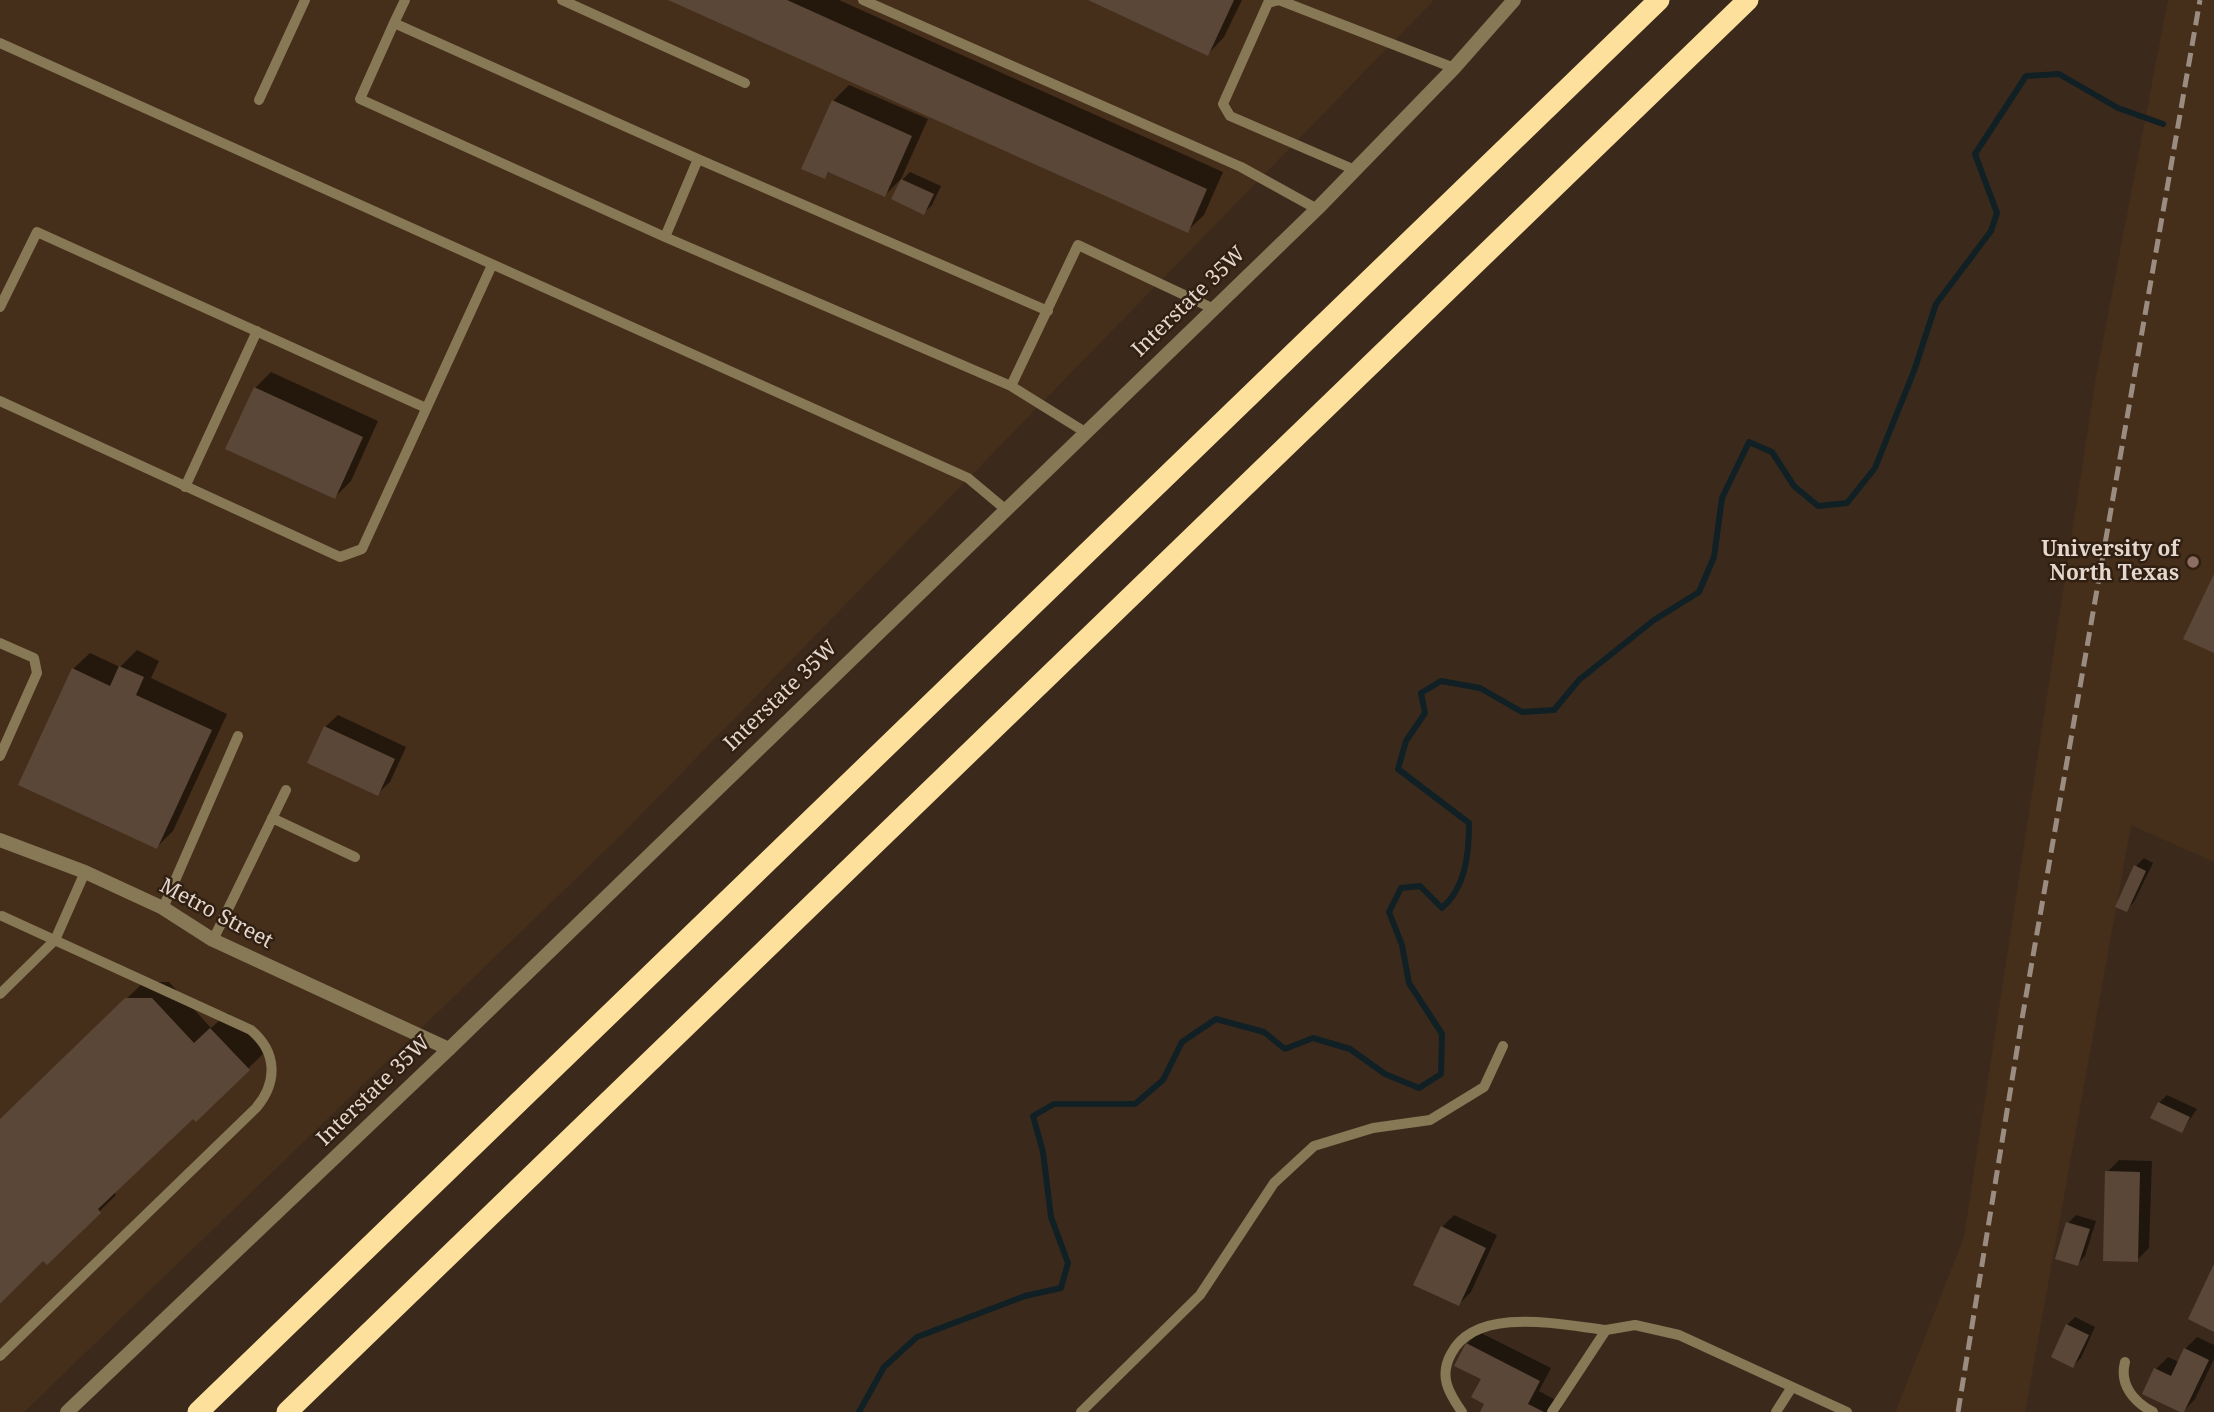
<!DOCTYPE html>
<html>
<head>
<meta charset="utf-8">
<style>
  body { margin:0 }
  canvas { display:block; background:#3b2a1b }
</style>
</head>
<body>
<canvas width="2214" height="1412"></canvas>
<script>
const c = document.querySelector('canvas').getContext('2d');
c.lineJoin = 'round';
function fill(path, color) {
  c.fillStyle = color;
  c.fill(path, 'evenodd');
}
function stroke(path, color, width, dash) {
  c.strokeStyle = color;
  c.lineWidth = width;
  c.lineCap = dash ? 'butt' : 'round';
  c.setLineDash(dash || []);
  c.stroke(path);
}
function write(font, color, halo, rows, align = 'center') {
  c.font = font + ' "Noto Serif",serif';
  c.lineWidth = 5;
  c.setLineDash([]);
  c.textBaseline = 'middle';
  c.strokeStyle = halo;
  c.fillStyle = color;
  for (const [text, x, y, turn = 0] of rows) {
    c.save();
    c.translate(x, y);
    c.rotate((+turn || 0) * Math.PI / 180);
    c.textAlign = isNaN(turn) ? turn : align;
    if (halo) c.strokeText(text, 0, 0);
    c.fillText(text, 0, 0);
    c.restore();
  }
}
const built = new Path2D(`
  M0 0H1434L620 836 24 1412H0Z
  M2168 0H2214V862L2131 825 2025 1412H1898L1896 1411 1964 1237 2095 383Z`);
const shadow = new Path2D(`
  M672 0H839L1223 172 1204 215 1187 231Z
  M1092 0H1242L1224 37 1208 54Z
  M849 85 928 119 901 179 885 195 830 171 824 177 833 101Z
  M910 172 941 186 932 205 924 213 902 180Z
  M271 372 378 421 351 481 335 497 255 388Z
  M137 650 159 661 151 678 227 714 173 831 157 847 73 669 90 653 120 667Z
  M338 715 406 747 390 782 377 794 325 727Z
  M2144 858 2153 863 2134 902 2126 910 2136 866Z
  M144 982H169L211 1028 228 1013 265 1052 196 1119 193 1116 114 1191 116 1195 47 1263 44 1259 0 1304V1120Z
  M2167 1095 2197 1109 2182 1131 2159 1103Z
  M2119 1160 2152 1161 2149 1248 2137 1260 2107 1172Z
  M1454 1215 1497 1235 1471 1292 1459 1304 1442 1227Z
  M2076 1215 2096 1221 2085 1256 2078 1264 2068 1223Z
  M2075 1317 2095 1327 2081 1358 2073 1366 2067 1325Z
  M1479 1332 1551 1368 1539 1391 1563 1404 1559 1412H1482L1487 1403 1483 1378 1467 1344Z
  M2197 1337 2214 1345V1359L2195 1399 2183 1412 2156 1369 2168 1357 2179 1362 2185 1349Z`);
const stream = new Path2D(`
  M859 1412 884 1367 917 1337 1025 1296 1061 1288 1068 1263 1051 1217 1043 1152 1033 1116 1054 1104H1135L1163 1080 1182 1042 1216 1019 1264 1032 1285 1049 1313 1038 1350 1049 1385 1074 1419 1088 1441 1074 1442 1034 1409 983 1402 945 1389 912 1401 888 1420 886 1442 908C1466 887 1469 853 1469 823L1398 769 1406 741 1425 713 1421 693 1441 681 1480 688 1522 712 1554 710 1579 680 1654 620 1699 592 1714 557 1722 498 1749 442 1772 452 1794 486 1818 506 1847 503 1875 468 1914 371 1936 304 1991 231 1997 213 1975 154 2026 76 2059 74 2118 108 2163 124`);
const building = new Path2D(`
  M668 0H787L1207 189 1188 233Z
  M1088 0H1234L1208 56Z
  M832 100 912 136 885 197 828 172 825 179 801 169Z
  M901 179 934 194 924 215 891 199Z
  M254 387 363 437 335 499 225 449Z
  M2214 574V653L2183 639Z
  M119 666 144 677 136 695 212 730 157 849 18 785 72 668 110 686Z
  M324 726 395 759 378 796 307 763Z
  M2134 865 2146 871 2127 912 2115 907Z
  M125 998H152L194 1043 210 1028 250 1070 196 1122 193 1119 98 1209 101 1213 47 1265 43 1261 0 1304V1119Z
  M2158 1102 2190 1117 2182 1133 2150 1118Z
  M2105 1171 2140 1172 2138 1262 2103 1261Z
  M2066 1222 2090 1229 2078 1266 2055 1259Z
  M1441 1226 1486 1248 1459 1306 1413 1285Z
  M2214 1264V1332L2188 1319Z
  M2066 1324 2089 1335 2073 1368 2051 1357Z
  M1466 1343 1540 1381 1528 1404 1544 1412H1480L1484 1404 1471 1397 1481 1379 1454 1366Z
  M2184 1348 2209 1360 2184 1412H2180L2142 1394 2154 1368 2171 1376Z`);
const service = new Path2D(`
  M562 0 745 83
  M863 0 1241 167 1317 209
  M394 23 405 0
  M0 43 968 478 1005 509
  M259 100 305 0
  M1355 170 1230 116 1223 104 1268 3 1279 0 1454 68
  M665 237 360 99 394 23 698 159
  M0 307 37 232 426 408
  M1048 311 698 159 665 237 1011 386 1085 432
  M1011 386 1078 245 1214 309
  M0 401 340 557 362 549 492 265
  M185 487 257 331
  M0 643 34 658 37 673 0 756
  M272 818 355 857
  M163 908 238 736
  M213 940 286 790
  M0 994 55 940 85 872
  M1606 1330 1635 1325 1679 1335 1847 1412
  M0 1356 256 1108C278 1082 277 1052 251 1030L2 916
  M2125 1362C2119 1385 2134 1402 2153 1412
  M1081 1412 1200 1295 1274 1183 1314 1146 1373 1128 1430 1120 1484 1087 1503 1046
  M1462 1412C1448 1392 1439 1376 1451 1354 1476 1305 1562 1325 1606 1330L1552 1412
  M1776 1412 1792 1387`);
const minor = new Path2D(`
  M0 840 85 872 163 908 213 940 449 1049`);
const tertiary = new Path2D(`
  M67 1412 449 1049 1317 209 1454 68 1514 0`);
const motorway = new Path2D(`
  M198 1412 1659 0
  M287 1412 1748 0`);
const rail = new Path2D(`
  M1958 1412 2022 1019 2200 0`);
const markers = [
  [2193,562,7,"#8d6e63"]
];
const streetNames = [
  ["Interstate 35W",1189,302,-44],
  ["Interstate 35W",781,696,-44],
  ["Metro Street",216,914,28],
  ["Interstate 35W",374,1091,-44]
];
const poiNames = [
  ["University of",2179,550],
  ["North Texas",2179,574]
];
fill(built, '#452e1a');
fill(shadow, '#0007');
stroke(stream, '#102024', 6);
fill(building, '#5b4738');
stroke(service, '#877856', 10);
stroke(minor, '#877856', 14);
stroke(tertiary, '#877856', 14);
stroke(motorway, '#fde09b', 21);
stroke(rail, '#9a8c81', 5, [14, 7]);
for (const [x, y, r, color] of markers) {
  const dot = new Path2D();
  dot.arc(x, y, r, 0, 2 * Math.PI);
  c.fillStyle = color;
  c.fill(dot);
  stroke(dot, '#312012', 2.5);
}
write('21px', '#e3d7ce', '#312012', streetNames);
write('bold 21px', '#e3d7ce', '#312012', poiNames, 'right');
</script>
</body>
</html>
